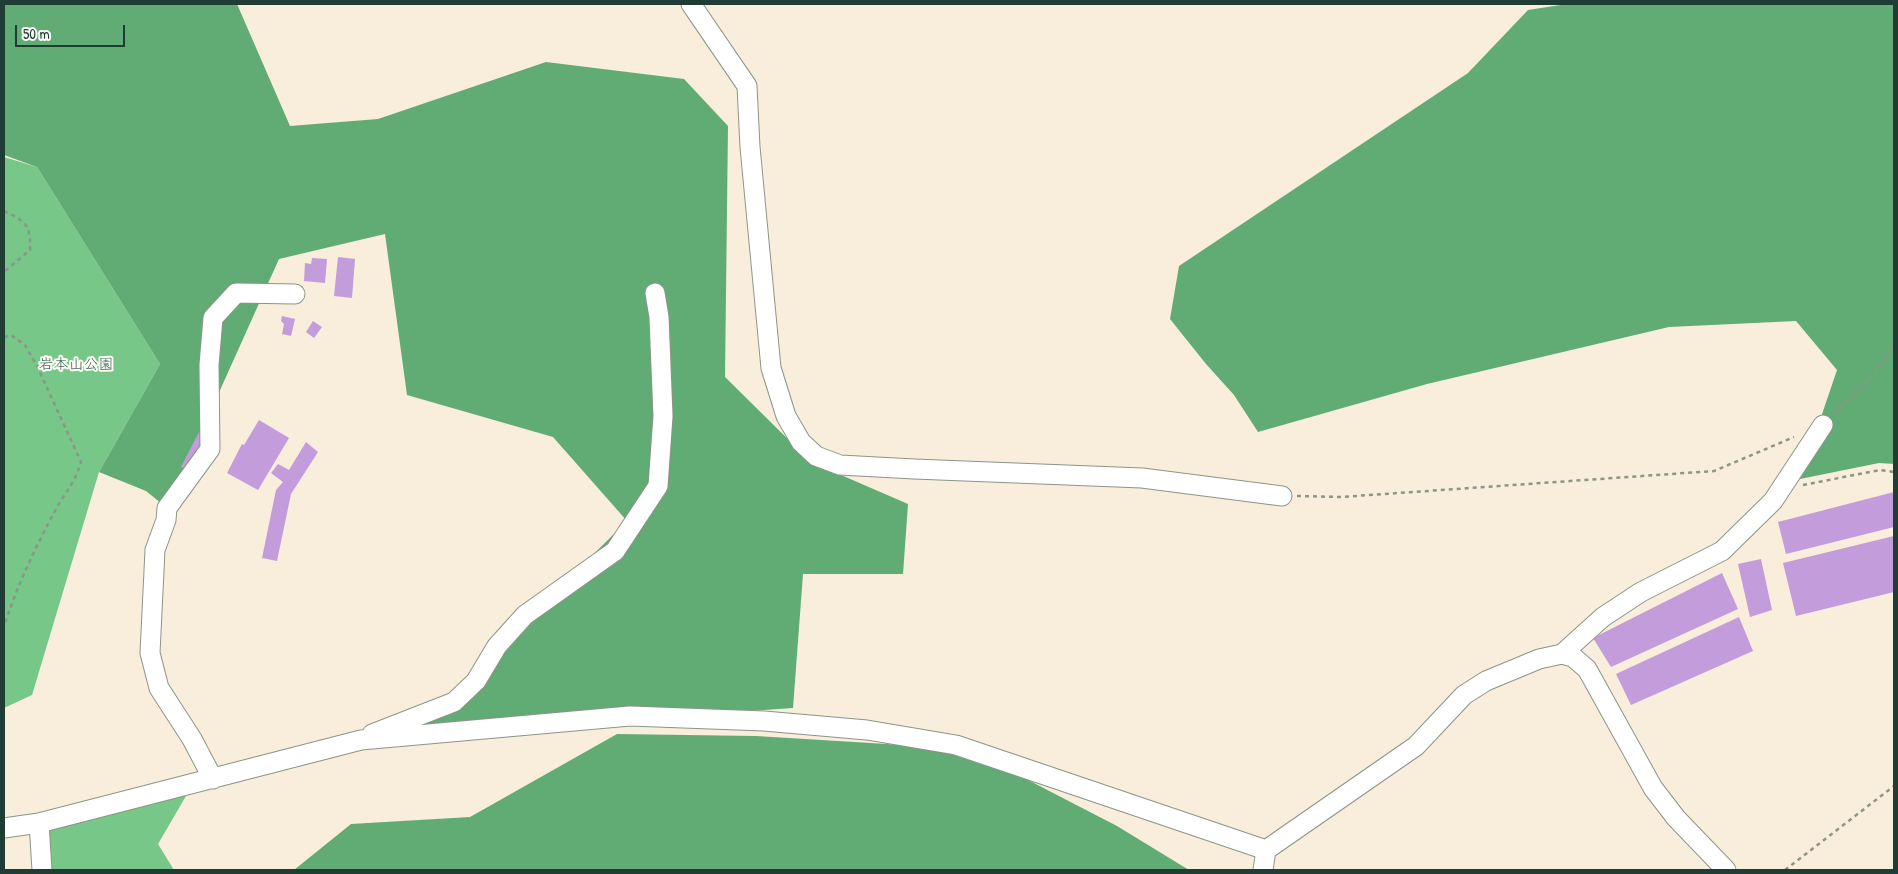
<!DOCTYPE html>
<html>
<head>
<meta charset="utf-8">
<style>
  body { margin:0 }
  #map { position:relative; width:1898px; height:874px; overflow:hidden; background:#f9eddc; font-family:"Patrick Hand",sans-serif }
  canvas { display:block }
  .frame { position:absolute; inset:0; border:5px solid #1f3d34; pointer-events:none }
  .scale { position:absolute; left:15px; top:25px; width:110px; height:22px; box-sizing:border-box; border:2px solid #1f3d34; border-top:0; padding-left:6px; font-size:15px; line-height:18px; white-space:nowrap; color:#1f3d34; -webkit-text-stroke:4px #fdfcf7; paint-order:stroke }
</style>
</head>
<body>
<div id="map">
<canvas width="1898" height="874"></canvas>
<div class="frame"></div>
<div class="scale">50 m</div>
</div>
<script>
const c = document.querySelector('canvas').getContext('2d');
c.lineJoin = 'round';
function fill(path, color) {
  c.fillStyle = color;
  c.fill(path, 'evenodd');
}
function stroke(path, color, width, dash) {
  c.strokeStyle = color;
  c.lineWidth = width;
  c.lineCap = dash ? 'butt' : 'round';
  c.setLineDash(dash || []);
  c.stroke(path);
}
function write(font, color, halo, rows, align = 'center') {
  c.font = font + ' "Patrick Hand","Klee One",sans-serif';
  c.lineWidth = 4;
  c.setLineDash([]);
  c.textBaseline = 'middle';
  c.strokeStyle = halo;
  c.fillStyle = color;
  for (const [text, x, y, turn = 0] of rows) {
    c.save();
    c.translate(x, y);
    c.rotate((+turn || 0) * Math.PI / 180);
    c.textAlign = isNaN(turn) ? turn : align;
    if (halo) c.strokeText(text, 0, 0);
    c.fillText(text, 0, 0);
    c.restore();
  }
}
const green = new Path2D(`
  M4 157 37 167 160 364 99 472 32 695 4 708Z
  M193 784 158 844 174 870H44L40 834Z`);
const forest = new Path2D(`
  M4 4H237L290 126 378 119 546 62 684 79 728 126 725 377 811 462 908 504 903 574H803L793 708 474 730 410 723 472 695 518 629 627 521 553 437 407 395 385 234 279 259 167 508 146 491 99 472 160 364 37 167 4 155Z
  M1567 4H1894V464L1879 463 1800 479 1837 370 1796 321 1669 327 1427 384 1258 432 1234 395 1206 364 1170 319 1179 266 1468 73 1528 10Z
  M617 734 756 736 968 749 1117 826 1189 870H294L351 824 470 817Z`);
const building = new Path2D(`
  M338 257 355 259 352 298 334 296Z
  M312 258 327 259 325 283 304 281 305 263 311 264Z
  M282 316 295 319 291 336 282 334 284 324 281 321Z
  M313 321 322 327 314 338 306 332Z
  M259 420 289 438 258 490 227 473 242 444 244 445Z
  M199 432 206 435 191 471 181 467Z
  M306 442 318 452 291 494 277 561 262 558 276 490 283 482 271 473 278 464 289 470Z
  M1894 492V527L1786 554 1778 522Z
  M1894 536V592L1796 616 1783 563Z
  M1761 559 1772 610 1750 617 1738 564Z
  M1722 573 1738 609 1611 667 1593 638Z
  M1739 617 1753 651 1631 705 1616 674Z`);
const path = new Path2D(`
  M4 211C26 221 31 226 30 250L4 272
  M4 337 11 335 25 345 38 368 81 462C75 483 66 491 56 509 36 546 17 586 4 626
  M1835 413 1877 372 1894 342
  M1803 485 1880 470 1894 472
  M1297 496 1341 497 1714 471 1794 437
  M1785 870 1894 786`);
const minor = new Path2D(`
  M691 4 747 86 750 147 771 368 786 416 801 442 816 456 840 465 914 469 1142 478 1282 496
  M1562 654 1573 657 1587 669 1653 788 1676 818 1726 870
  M372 734 454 702 476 681 497 646 525 615 615 551 658 486 663 416 659 317 655 293
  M213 779 192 739 159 688 150 653 155 550 166 520 167 508 210 449 209 365 213 318 236 293 295 294
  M39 823 42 870
  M4 828 39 823 361 740 630 716 764 721 867 730 956 745 1266 850
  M1263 870 1266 850 1416 746 1464 695 1486 681 1539 659 1562 654 1603 617 1641 592 1722 551 1773 501 1823 425`);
const parkNames = [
  ["岩本山公園",76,365]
];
fill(green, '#76c788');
fill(forest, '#60ac74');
fill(building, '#c39cdb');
stroke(minor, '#8c9588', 21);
stroke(path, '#8c9588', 2.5, [4, 4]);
stroke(minor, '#fff', 19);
write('15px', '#356049', '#fdfcf7', parkNames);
</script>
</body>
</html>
